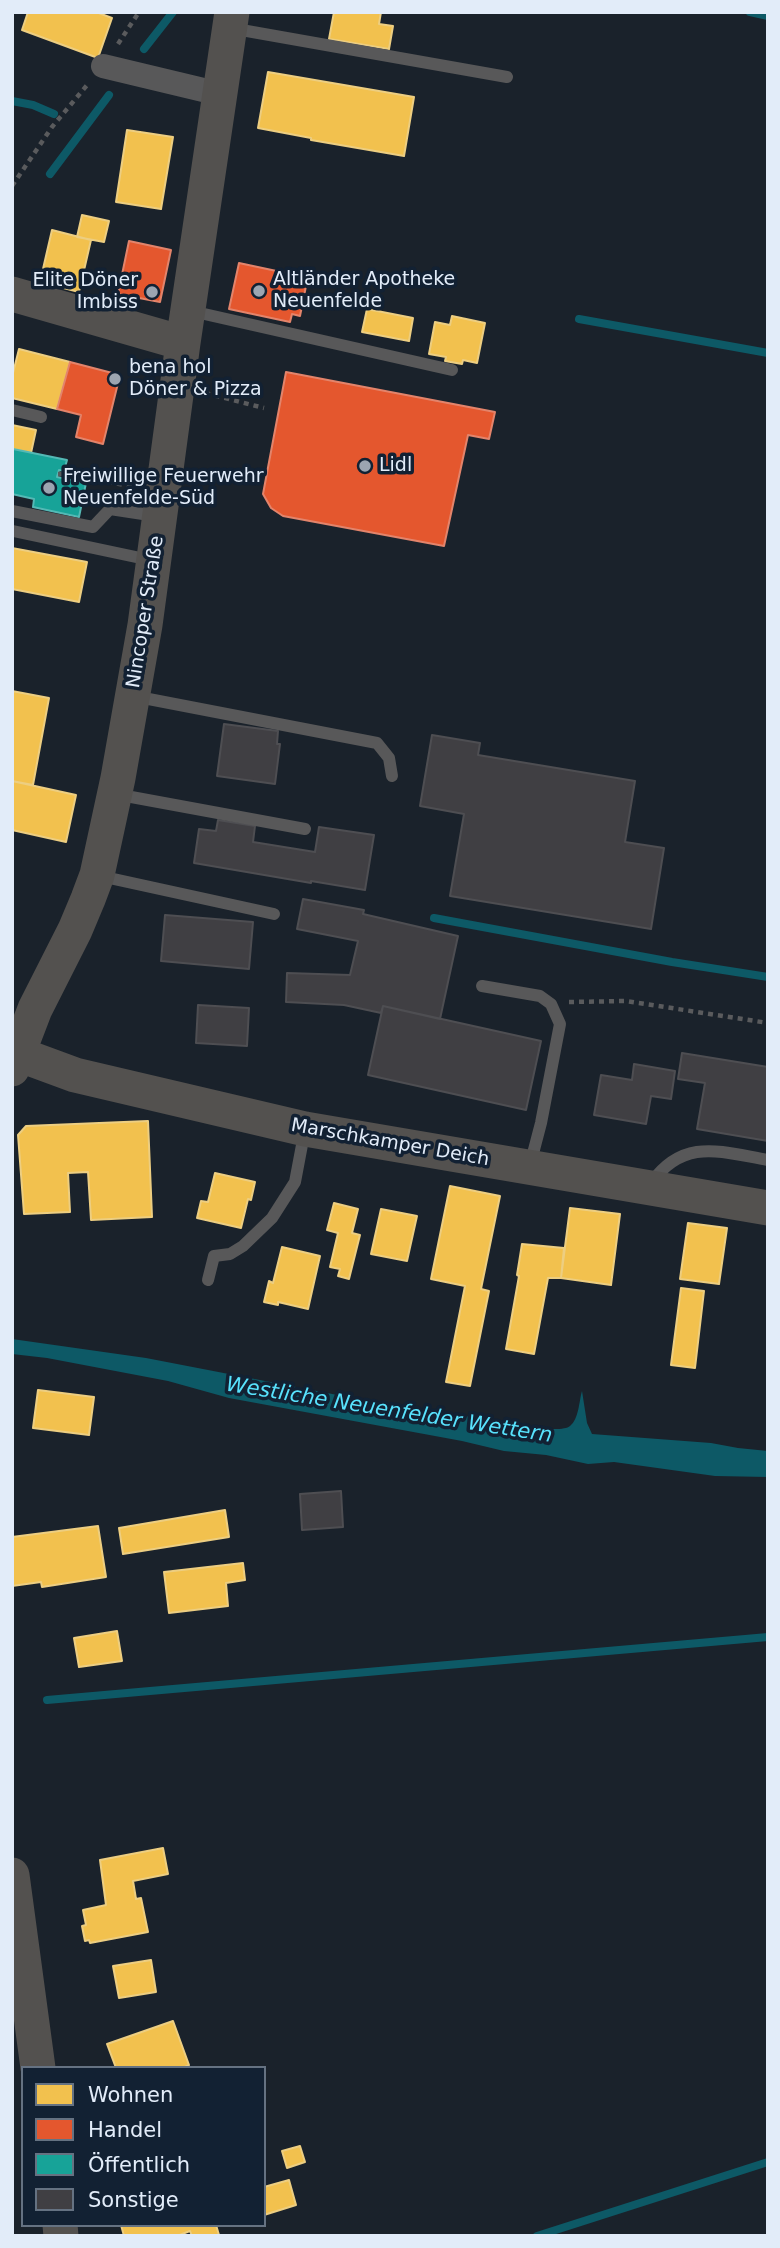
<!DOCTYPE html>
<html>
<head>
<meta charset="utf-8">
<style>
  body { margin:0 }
  #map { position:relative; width:780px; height:2248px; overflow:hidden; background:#1a222b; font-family:"DejaVu Sans",sans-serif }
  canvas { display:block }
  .frame { position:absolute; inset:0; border:14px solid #e2ecf9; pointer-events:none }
  .legend { position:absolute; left:21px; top:2066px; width:245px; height:161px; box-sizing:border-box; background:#122133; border:2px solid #657282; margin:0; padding:9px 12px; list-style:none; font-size:21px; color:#e2ecf9 }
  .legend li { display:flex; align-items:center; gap:14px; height:35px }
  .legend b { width:35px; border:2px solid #657282 }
</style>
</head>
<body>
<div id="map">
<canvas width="780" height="2248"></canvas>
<div class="frame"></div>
<ul class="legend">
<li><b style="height:19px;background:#f2c14e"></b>Wohnen</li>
<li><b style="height:19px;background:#e4572e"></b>Handel</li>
<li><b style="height:19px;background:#17a398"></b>Öffentlich</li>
<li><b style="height:19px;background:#403f43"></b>Sonstige</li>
</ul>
</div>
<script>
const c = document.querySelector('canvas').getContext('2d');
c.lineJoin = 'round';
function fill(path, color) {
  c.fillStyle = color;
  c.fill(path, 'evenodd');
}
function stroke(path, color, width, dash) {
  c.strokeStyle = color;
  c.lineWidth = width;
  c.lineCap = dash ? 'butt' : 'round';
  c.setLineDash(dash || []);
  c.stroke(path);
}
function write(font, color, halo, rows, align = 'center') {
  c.font = font + ' "DejaVu Sans",sans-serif';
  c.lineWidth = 7;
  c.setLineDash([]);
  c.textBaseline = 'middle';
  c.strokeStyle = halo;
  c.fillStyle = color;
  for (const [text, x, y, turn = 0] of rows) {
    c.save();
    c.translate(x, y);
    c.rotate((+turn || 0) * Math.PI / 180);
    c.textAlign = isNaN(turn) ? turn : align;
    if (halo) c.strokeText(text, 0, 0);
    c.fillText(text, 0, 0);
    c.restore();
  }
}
const water = new Path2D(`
  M12 1339 146 1358 384 1404C408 1411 423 1410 447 1413 468 1415 557 1437 570 1426 579 1419 579 1401 582 1391L587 1423 592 1434 711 1443 738 1448 768 1451V1477L715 1476 614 1462 588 1464 546 1455 504 1451 462 1441 229 1398 168 1381 47 1358 12 1354Z`);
const homes = new Path2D(`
  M28 12H96L112 18 98 58 22 30Z
  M334 12H381L379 24 393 26 389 49 329 39Z
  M268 72 414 97 404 156 311 140V138L258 128Z
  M127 130 173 137 161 209 116 202Z
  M82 215 109 221 104 242 77 237Z
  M52 230 91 240 79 292 40 282Z
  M367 309 413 318 409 341 362 332Z
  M452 316 485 323 477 363 463 360 462 364 445 361 446 357 429 354 435 322 450 325Z
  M19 349 70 362 57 409 12 398V377Z
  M12 425 36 430 31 453 12 449Z
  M12 548 87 562 79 602 12 589Z
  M12 691 49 698 33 785 12 781Z
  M12 781 76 795 66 842 12 830Z
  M148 1121 152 1217 91 1220 88 1172 68 1173 70 1212 24 1214 18 1135 26 1126Z
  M215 1173 255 1182 251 1200 248 1199 241 1228 197 1218 201 1201 208 1202Z
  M450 1186 500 1196 481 1289 489 1291 470 1386 446 1382 465 1286 431 1279Z
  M334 1203 358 1209 352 1233 360 1235 349 1279 338 1276 340 1269 330 1267 338 1233 327 1230Z
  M570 1208 620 1214 611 1285 561 1278Z
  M381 1209 417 1216 407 1261 371 1254Z
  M688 1223 727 1228 719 1284 680 1279Z
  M522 1244 564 1248 561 1278H548L534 1354 506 1349 519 1276 517 1275Z
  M282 1247 320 1256 308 1309 278 1302V1305L264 1302 269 1281 273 1283Z
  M681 1288 704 1291 695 1368 671 1365Z
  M38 1390 94 1397 89 1435 33 1428Z
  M225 1510 229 1537 123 1554 119 1528Z
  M98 1526 106 1577 42 1587 41 1582 12 1586V1537Z
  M243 1563 245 1580 226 1583 228 1606 169 1613 164 1572Z
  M117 1631 122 1661 79 1667 74 1638Z
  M163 1848 168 1874 133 1881 136 1899 141 1898 148 1932 90 1943 89 1940 85 1941 82 1926 86 1925 83 1910 106 1905 100 1860Z
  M151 1960 156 1992 119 1998 113 1966Z
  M173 2021 189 2065 183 2068H116L107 2044Z
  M300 2146 305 2162 287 2168 282 2151Z
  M289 2180 296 2205 264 2215V2187Z
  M121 2225H216L219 2235 192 2236 190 2231 177 2236H124Z`);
const shops = new Path2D(`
  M129 241 171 250 160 302 118 294Z
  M239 263 300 276 298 284 306 286 300 316 292 314 290 322 229 309Z
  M70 362 120 375 103 444 76 437 81 415 57 409Z
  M286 372 495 412 489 439 468 435 444 546 283 516 271 508 263 494Z`);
const public = new Path2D(`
  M13 449 67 460 64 471 59 470 57 477 86 483 79 517 33 507 34 499 12 494Z`);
const stream = new Path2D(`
  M750 12 768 16
  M144 49 173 12
  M12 101 33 105 54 114
  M50 174 109 95
  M579 319 768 353
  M434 918 672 962 768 977
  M47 1700 768 1637
  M537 2236 768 2162`);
const building = new Path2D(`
  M224 724 278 731 277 744H280L275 784 217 776Z
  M432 735 480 743 478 755 635 781 625 842 664 848 651 929 450 896 464 814 420 806Z
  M218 820 255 826 253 842 315 852 319 827 374 835 365 890 311 881V883L194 863 199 829 216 831Z
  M303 899 364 910 363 914 458 936 440 1019 383 1006 381 1013 344 1005 286 1002 287 973 350 975 358 941 297 929Z
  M165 915 253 922 249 969 161 961Z
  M198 1005 249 1008 247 1046 196 1043Z
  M383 1006 541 1041 526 1110 368 1075Z
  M682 1053 768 1067V1141L697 1129 705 1083 678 1079Z
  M634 1064 675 1071 671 1099 651 1096 646 1124 594 1115 601 1075 632 1080Z
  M341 1491 343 1527 302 1530 300 1494Z`);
const path = new Path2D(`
  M118 44 139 12
  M12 186 52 127 88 84
  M205 393 264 408
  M58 474H71L133 487
  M569 1002 626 1001 768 1023`);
const lane = new Path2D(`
  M230 28 507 77
  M191 311 452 370
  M12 410 41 417
  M12 511 93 527 110 509 156 516
  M13 531 150 560
  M133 696 377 743 389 758 392 776
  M115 794 305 829
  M100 876 274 914
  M482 986 540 996 551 1004 560 1024 541 1123 530 1165
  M651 1183C684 1137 721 1152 768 1160
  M208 1280 214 1256 230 1254 243 1246 272 1218 295 1182 305 1129`);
const street = new Path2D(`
  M103 66 220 94`);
const secondary = new Path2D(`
  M12 294 183 343
  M18 1054 75 1075 305 1129 768 1208
  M12 1069 35 1009 75 930 88 899 97 875 118 778 145 625 183 343 232 12
  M12 1875 38 2068
  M60 2225 61 2236`);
const markers = [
  [259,291,7,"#9ca5b1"],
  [152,292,7,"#9ca5b1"],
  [115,379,7,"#9ca5b1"],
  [365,466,7,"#9ca5b1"],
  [49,488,7,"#9ca5b1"]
];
const poiNames = [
  ["Altländer Apotheke",273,280],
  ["Neuenfelde",273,302],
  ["Elite Döner",138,281,"right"],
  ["Imbiss",138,303,"right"],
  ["bena hol",129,368],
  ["Döner & Pizza",129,390],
  ["Lidl",379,466],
  ["Freiwillige Feuerwehr",63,477],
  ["Neuenfelde-Süd",63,499]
];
const streetNames = [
  ["Nincoper Straße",146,612,-81],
  ["Marschkamper Deich",390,1143,10]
];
const waterNames = [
  ["Westliche Neuenfelder Wettern",389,1411,9]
];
fill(water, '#0d5966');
fill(homes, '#f2c14e');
stroke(homes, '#edce81', 2);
fill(shops, '#e4572e');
stroke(shops, '#e3846b', 2);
fill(public, '#17a398');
stroke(public, '#54b9b5', 2);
stroke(stream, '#0d5966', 8);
fill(building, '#403f43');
stroke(building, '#4e4e52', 2);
stroke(path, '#5a5b5d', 4.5, [5, 5]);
stroke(lane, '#585859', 12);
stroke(street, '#585859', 24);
stroke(secondary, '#53514f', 35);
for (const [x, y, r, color] of markers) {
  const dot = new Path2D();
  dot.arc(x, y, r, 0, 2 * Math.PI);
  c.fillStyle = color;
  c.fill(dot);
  stroke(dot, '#122133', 2.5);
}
write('19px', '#e2ecf9', '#122133', poiNames, 'left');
write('19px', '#e2ecf9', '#122133', streetNames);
write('italic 21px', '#58e2fd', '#122133', waterNames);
</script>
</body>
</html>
